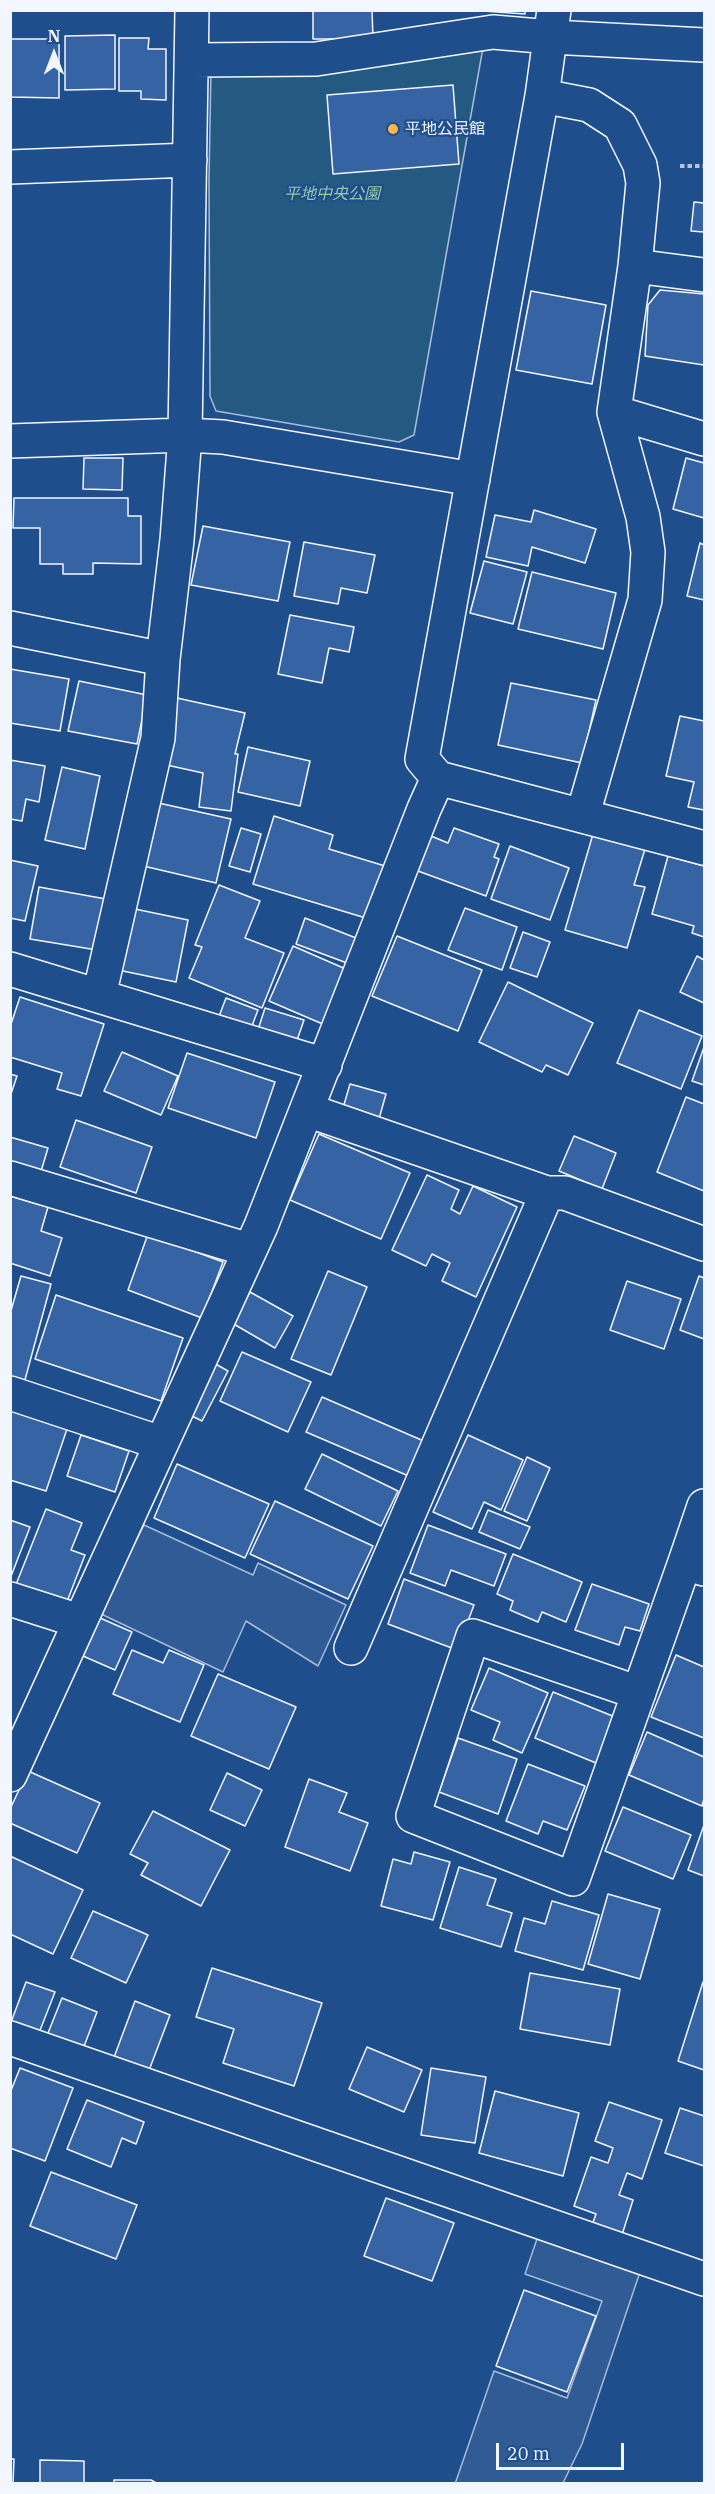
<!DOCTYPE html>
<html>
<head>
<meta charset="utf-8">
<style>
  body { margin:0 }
  #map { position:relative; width:715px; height:2494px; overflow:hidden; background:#1f4e8c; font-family:"IBM Plex Serif",serif }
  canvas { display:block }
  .frame { position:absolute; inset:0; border:12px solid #f2f6ff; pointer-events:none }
  .north { position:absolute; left:24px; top:24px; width:60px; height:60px; -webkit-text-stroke:4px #1f4e8c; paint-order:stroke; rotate:0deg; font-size:16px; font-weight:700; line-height:24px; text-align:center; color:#f2f6ff }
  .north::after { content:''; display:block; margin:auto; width:21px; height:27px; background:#f2f6ff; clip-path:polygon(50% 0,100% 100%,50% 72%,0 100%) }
  .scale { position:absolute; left:496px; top:2443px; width:128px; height:27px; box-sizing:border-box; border:3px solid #f2f6ff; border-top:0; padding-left:8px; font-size:18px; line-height:21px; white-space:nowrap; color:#f2f6ff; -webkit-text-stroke:4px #1f4e8c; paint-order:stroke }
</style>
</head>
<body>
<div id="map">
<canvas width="715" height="2494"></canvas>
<div class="frame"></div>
<div class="north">N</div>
<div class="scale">20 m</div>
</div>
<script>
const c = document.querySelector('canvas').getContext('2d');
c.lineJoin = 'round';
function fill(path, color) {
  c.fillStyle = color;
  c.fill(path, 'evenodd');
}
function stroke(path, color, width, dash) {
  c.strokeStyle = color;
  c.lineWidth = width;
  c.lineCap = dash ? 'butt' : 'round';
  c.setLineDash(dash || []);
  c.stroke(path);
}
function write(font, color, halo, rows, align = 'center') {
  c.font = font + ' "IBM Plex Serif","Noto Sans JP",serif';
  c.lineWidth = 4.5;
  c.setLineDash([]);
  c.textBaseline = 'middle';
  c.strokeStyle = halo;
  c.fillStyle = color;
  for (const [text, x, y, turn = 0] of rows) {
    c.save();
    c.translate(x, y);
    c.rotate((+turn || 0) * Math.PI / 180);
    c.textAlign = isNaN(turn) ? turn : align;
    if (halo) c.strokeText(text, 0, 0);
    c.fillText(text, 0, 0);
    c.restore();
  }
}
const green = new Path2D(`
  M484 42 414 435 399 442 216 411 210 396 209 180 211 71Z`);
const parking = new Path2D(`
  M144 1525 253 1575 258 1563 346 1605 318 1666 246 1621 223 1672 99 1613Z
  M539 2233 641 2269 582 2444 563 2483 455 2484 494 2371 567 2398 602 2301 525 2274Z`);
const building = new Path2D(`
  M313 10H372L373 39H313Z
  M469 10H525V14Z
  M115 35V89L65 90V36Z
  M119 38H149L148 49H166V100L141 99V91H119Z
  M11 39H59V98L11 97Z
  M453 85 459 164 333 174 327 95Z
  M694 202 704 203V232L691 231Z
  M660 290 704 294V365L645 356 648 305Z
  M531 291 606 305 592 384 516 370Z
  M84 458H123L122 490 83 489Z
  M686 458 704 463V518L673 509Z
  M14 498H128V516H141V564L93 563V574H63V564H40V528H13Z
  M534 510 596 529 585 563 532 547 528 566 486 557 495 515 531 522Z
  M203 526 290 542 278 601 191 585Z
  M304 542 375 555 367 593 341 588 338 604 294 596Z
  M700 543 704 545V600L687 596Z
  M484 561 527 572 513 624 470 613Z
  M532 572 616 593 603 649 518 629Z
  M290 615 354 627 349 652 329 648 322 683 278 674Z
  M10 669 69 679 60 731 10 723Z
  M79 681 147 695 137 744 68 731Z
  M511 683 596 700 582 763 498 745Z
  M177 698 245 713 235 754H238L231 811 199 807 203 773 162 764Z
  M680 716 704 721V810L688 807 694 782 666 776Z
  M248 747 310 761 300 806 238 792Z
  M10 760 45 766 39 802 26 799 22 821 10 819Z
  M62 767 100 776 85 849 45 840Z
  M154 802 231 819 216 883 139 865Z
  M274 816 333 835 329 849 385 866 369 919 253 884Z
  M241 828 261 834 250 872 229 866Z
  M454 828 499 844 494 857 499 859 486 896 418 871 431 836 448 843Z
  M593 834 645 849 634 885 645 887 627 948 565 930Z
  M510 846 569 868 550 920 491 899Z
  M668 856 704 866V937L692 933 694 926 652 914Z
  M10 860 38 866 25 921 10 918Z
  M219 885 260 901 245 938 284 953 262 1008 189 978 202 947 195 945Z
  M39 887 106 899 97 950 30 939Z
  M130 908 188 920 176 982 118 970Z
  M465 908 517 927 502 970 448 950Z
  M305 918 356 938 347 963 296 944Z
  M523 932 550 942 537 977 510 968Z
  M397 936 482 970 458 1031 372 996Z
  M293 946 348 970 325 1025 269 1001Z
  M697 956 704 960V1003L680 992Z
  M508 982 593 1023 568 1075 546 1065 542 1072 479 1042Z
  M20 997 104 1024 81 1096 57 1089 62 1073 10 1057V1027Z
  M226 998 258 1010 250 1031 218 1019Z
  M265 1008 304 1020 294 1049 256 1036Z
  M639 1010 702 1036 681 1089 617 1063Z
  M704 1047V1085L692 1081Z
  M122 1052 178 1076 161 1115 104 1091Z
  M187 1053 275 1082 256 1138 168 1108Z
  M10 1074 17 1076 10 1097Z
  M350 1084 386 1094 377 1126 341 1115Z
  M686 1097 704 1104V1191L657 1172Z
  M76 1120 152 1147 136 1193 60 1167Z
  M319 1134 410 1173 381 1239 290 1200Z
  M574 1136 616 1153 602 1189 559 1171Z
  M10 1137 48 1148 39 1178 10 1169Z
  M427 1175 459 1190 451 1209 460 1214 473 1186 517 1207 476 1297 442 1281 450 1263 432 1254 426 1266 392 1250Z
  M10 1196 48 1207 41 1231 62 1238 50 1276 10 1263Z
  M148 1234 223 1262 202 1318 128 1290Z
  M328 1271 367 1287 331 1375 291 1359Z
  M21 1276 51 1284 23 1387 10 1384V1314Z
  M699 1276 704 1278V1339L680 1330Z
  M627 1281 681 1299 664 1349 610 1330Z
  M250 1292 293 1316 275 1348 232 1323Z
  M56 1295 183 1338 161 1401 35 1359Z
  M242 1352 311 1382 288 1432 220 1401Z
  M212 1362 228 1371 202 1421 186 1413Z
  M322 1397 426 1442 411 1477 306 1432Z
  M10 1410 67 1429 46 1491 10 1480Z
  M81 1435 129 1451 115 1492 67 1476Z
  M468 1435 523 1460 501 1510 484 1502 472 1529 433 1512Z
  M322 1454 398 1491 381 1526 305 1489Z
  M527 1457 550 1468 527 1521 504 1511Z
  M177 1464 269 1504 245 1558 154 1518Z
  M275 1501 373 1546 348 1599 250 1554Z
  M46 1509 82 1523 71 1550 85 1555 63 1612 13 1592Z
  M488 1510 530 1527 520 1549 479 1532Z
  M10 1520 30 1527 10 1579Z
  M428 1525 506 1554 494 1586 451 1570 445 1586 410 1573Z
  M513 1554 582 1582 566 1622 542 1612 538 1622 510 1610 513 1601 497 1594Z
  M404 1579 474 1605 457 1650 388 1624Z
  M592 1584 649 1604 640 1631 625 1627 619 1645 575 1630Z
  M100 1618 132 1632 115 1670 83 1656Z
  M132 1650 163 1663 169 1650 204 1665 180 1722 113 1694Z
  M676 1655 704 1667V1738L651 1717Z
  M489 1668 548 1693 522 1753 493 1740 500 1722 471 1710Z
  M218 1674 296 1707 269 1769 191 1736Z
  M553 1692 615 1717 596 1763 535 1738Z
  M647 1732 704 1757V1799L702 1806 629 1775Z
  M458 1738 517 1759 498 1814 439 1792Z
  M528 1764 585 1786 567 1830 543 1821 538 1834 506 1821Z
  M28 1771 100 1803 77 1853 10 1823V1809Z
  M227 1773 262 1790 245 1826 210 1810Z
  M309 1779 347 1793 339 1812 368 1823 350 1871 285 1847Z
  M623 1807 691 1835 673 1879 605 1851Z
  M153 1811 230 1850 201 1906 141 1875 148 1863 130 1854Z
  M704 1825V1876L688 1870Z
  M414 1852 450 1862 433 1920 381 1906 393 1859 411 1864Z
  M10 1856 83 1890 53 1954 10 1934Z
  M459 1867 496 1879 487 1905 512 1913 501 1947 440 1928Z
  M608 1894 660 1909 640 1979 588 1964Z
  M552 1901 599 1915 583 1970 515 1951 524 1918 545 1924Z
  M93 1911 148 1935 126 1983 71 1958Z
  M212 1968 322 2003 294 2086 223 2063 234 2029 196 2017Z
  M530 1973 620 1989 610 2045 520 2029Z
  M26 1982 55 1992 37 2038 10 2025Z
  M703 1982H704V2070L678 2061Z
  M62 1998 97 2012 80 2057 44 2043Z
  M135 2001 170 2015 148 2073 113 2060Z
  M367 2047 422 2070 404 2112 349 2089Z
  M20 2068 73 2088 45 2161 10 2148V2093Z
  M431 2068 486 2077 475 2143 421 2135Z
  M495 2091 579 2113 563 2176 479 2153Z
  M87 2100 144 2122 136 2144 122 2138 111 2167 67 2149Z
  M609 2102 662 2120 642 2179 627 2173 619 2195 633 2200 621 2238 591 2228 596 2214 574 2206 591 2157 608 2163 613 2148 595 2141Z
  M680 2108 704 2116V2166L665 2153Z
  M51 2172 137 2205 116 2259 30 2226Z
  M386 2198 454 2223 432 2281 364 2256Z
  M524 2290 596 2316 567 2392 496 2366Z
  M10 2459H14L13 2484H10Z
  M40 2460 84 2461V2484H40Z
  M114 2480H151L158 2484H114Z`);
const path = new Path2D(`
  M680 166H704`);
const minor = new Path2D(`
  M554 10 542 96 422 759 438 778 704 848
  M192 60 316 59 493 32 551 37 704 45
  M542 96 589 105 620 125 640 165 643 183 635 266 614 412 704 439
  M10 167 190 160
  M635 266 704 275
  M10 441 185 435 223 437 473 479
  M10 628 163 659 177 540 185 435 192 10
  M583 814 645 600 648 552 643 517 614 412
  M10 969 325 1065
  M99 996 158 738 163 659
  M307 1110 547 1193H565L704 1244
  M10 1178 249 1250
  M10 1393 161 1443
  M704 1506 685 1562 704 1569
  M10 1599 79 1621
  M351 1648 547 1193
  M639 1693 473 1636 413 1816 573 1879 685 1562
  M10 1775 261 1226 424 809 438 778
  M10 2038 704 2279`);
const markers = [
  [393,129,6,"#ffb74d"]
];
const poiNames = [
  ["平地公民館",405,129]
];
const parkNames = [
  ["平地中央公園",332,194]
];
fill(green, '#245a82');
stroke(green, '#a8bbd7', 1.5);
fill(parking, '#305b95');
stroke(parking, '#a8bbd7', 1.5);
fill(building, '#3563a3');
stroke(building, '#f2f6ff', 1.5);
stroke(minor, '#f2f6ff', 36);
stroke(path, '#b3c4dc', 4, [4.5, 3]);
stroke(minor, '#1f4e8c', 33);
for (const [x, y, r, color] of markers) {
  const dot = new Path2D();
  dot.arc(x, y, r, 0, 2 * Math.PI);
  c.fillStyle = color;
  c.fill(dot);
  stroke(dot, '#1f4e8c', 2);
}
write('16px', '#f2f6ff', '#1f4e8c', poiNames, 'left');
write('italic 16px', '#97c8a6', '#1f4e8c', parkNames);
</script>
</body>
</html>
